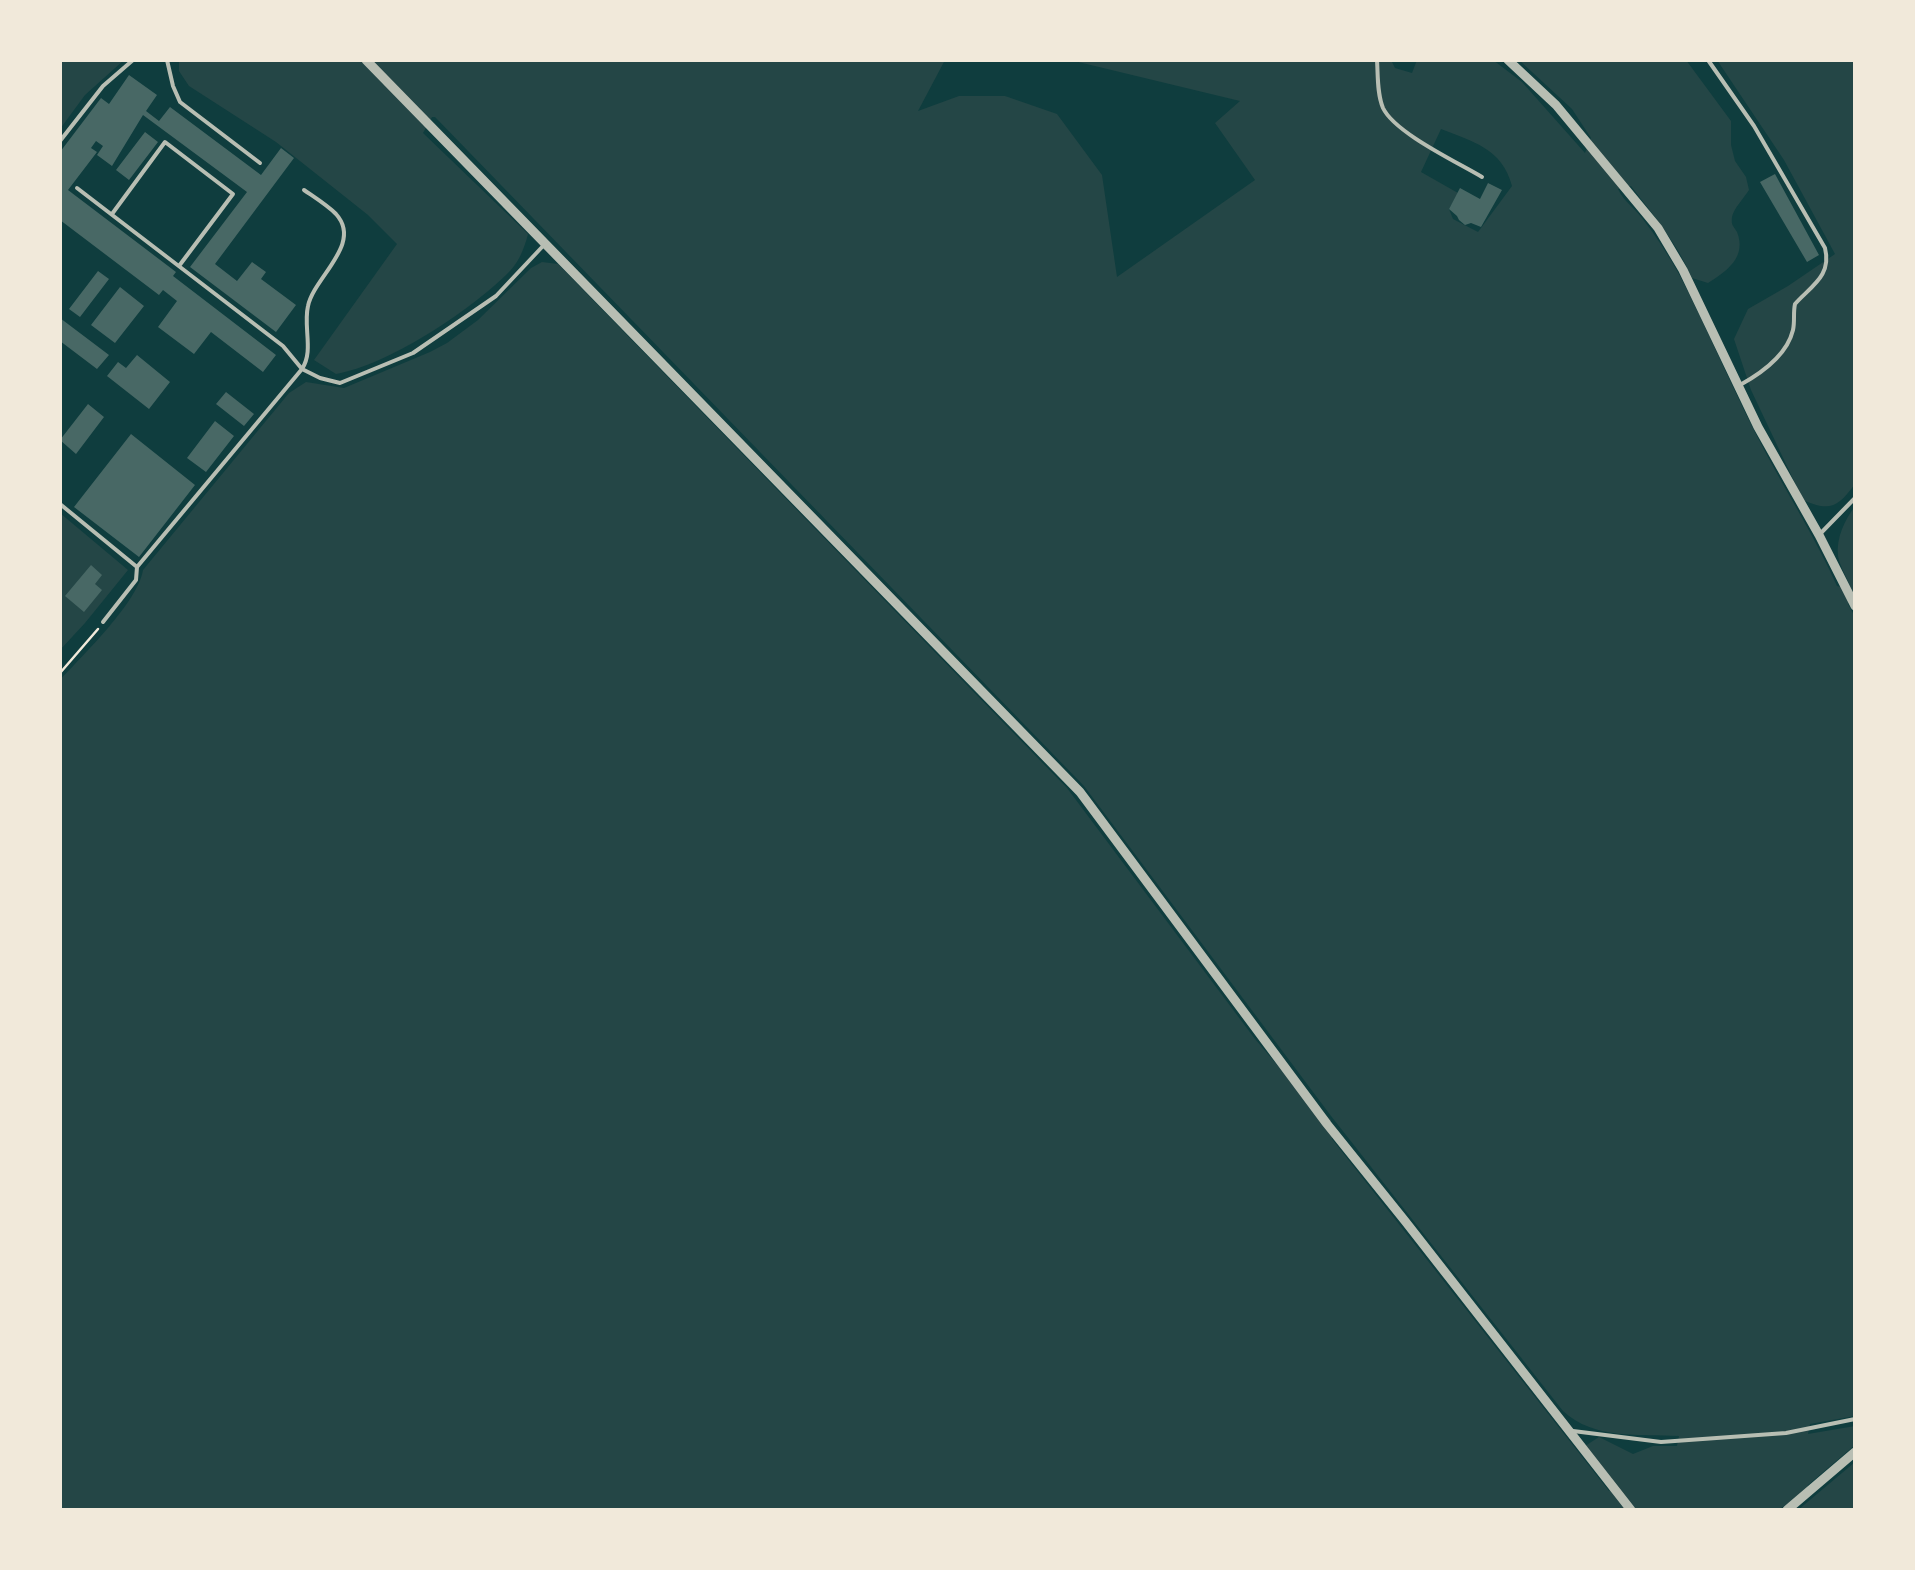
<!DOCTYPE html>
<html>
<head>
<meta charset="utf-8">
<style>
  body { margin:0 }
  #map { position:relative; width:1915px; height:1570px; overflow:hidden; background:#0f3d3e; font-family:"Times New Roman",serif }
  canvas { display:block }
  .frame { position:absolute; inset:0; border:62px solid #f1e9da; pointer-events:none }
</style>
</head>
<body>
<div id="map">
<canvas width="1915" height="1570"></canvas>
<div class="frame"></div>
</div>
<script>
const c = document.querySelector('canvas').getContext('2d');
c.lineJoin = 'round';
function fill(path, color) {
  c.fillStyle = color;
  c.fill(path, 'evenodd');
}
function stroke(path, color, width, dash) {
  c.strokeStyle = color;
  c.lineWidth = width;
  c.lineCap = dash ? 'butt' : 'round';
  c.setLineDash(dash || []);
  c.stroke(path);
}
const green = new Path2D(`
  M60 60H124L85 95 60 129Z
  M179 60H945L918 111 959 96H1005L1057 114 1102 175 1117 277 1255 180 1215 123 1240 101 1070 60H1391L1395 68 1412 73 1417 60H1493L1522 82 1585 153 1591 138 1572 109 1519 60H1686L1731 121V145L1735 161 1746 177 1749 190C1744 198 1734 208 1732 217 1731 226 1733 225 1737 232 1747 257 1727 271 1708 283L1692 278C1677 243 1654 216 1631 186L1618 189C1624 202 1634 207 1642 218 1656 236 1669 256 1680 276 1711 336 1736 398 1768 457 1791 500 1817 541 1837 586L1851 589C1848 579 1840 567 1838 556 1836 537 1845 520 1855 506V595L1853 593 1848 604 1855 617V1416L1810 1424 1808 1434 1855 1426V1445L1808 1485 1802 1502 1793 1509 1786 1505 1778 1510H60V680C83 655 138 602 143 570L289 393 306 382 344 388 430 352 447 343 478 320 531 268 542 262 558 264 1067 788 1255 1039 1297 1088 1331 1120 1332 1139 1609 1491 1617 1485 1585 1446 1599 1437 1633 1454 1653 1446H1677L1679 1436C1640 1434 1594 1440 1563 1411L1331 1116 1084 786 435 117H432L423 133 528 234C524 250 518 264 506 275 468 312 388 365 336 374L314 360 397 244 368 215 276 142 189 86 179 71ZM1441 129C1473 142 1502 148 1512 186L1478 232 1453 219 1449 209 1458 193 1421 172Z
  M1717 60H1855V484C1838 507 1830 512 1803 500L1751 390 1734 339 1748 309 1788 286 1835 254 1784 160Z
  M60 513 128 570 85 623 60 650Z
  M1855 1462V1510H1798Z`);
const building = new Path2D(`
  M129 75 157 95 146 111 159 121 170 107 261 175 281 148 294 158 215 264 237 281 252 262 266 272 261 279 296 305 276 332 190 267 247 192 143 115 112 166 97 155 103 146 96 141 91 148 97 152 68 190 176 272 173 276 276 355 263 372 211 332 194 354 158 327 177 301 163 290 159 295 60 220V152L101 98 109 104Z
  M145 132 158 142 129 180 116 170Z
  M1775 174 1819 255 1807 262 1760 182Z
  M1488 183 1502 190 1481 227 1471 223 1465 225 1459 220 1457 216 1449 209 1460 188 1480 199Z
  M98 271 109 279 80 317 69 309Z
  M120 287 144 306 115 343 91 325Z
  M60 318 109 355 97 369 60 341Z
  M137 355 170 382 149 409 107 376 118 362 126 368Z
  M226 392 254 414 244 426 216 404Z
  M88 404 104 417 76 454 60 440Z
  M215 421 234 436 206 472 187 458Z
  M131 434 195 485 139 557 74 507Z
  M91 565 102 575 95 584 102 590 84 612 65 596Z`);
const path = new Path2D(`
  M60 673 98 629`);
const service = new Path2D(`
  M167 60 173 86 180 102 260 163
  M1377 60C1378 75 1377 94 1383 108 1395 133 1457 162 1482 177
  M1708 60 1754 126 1825 248C1832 276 1811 286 1795 304 1793 313 1795 321 1793 330 1787 355 1760 374 1740 385
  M60 141 103 86 133 60
  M77 188 283 346 302 369 137 567
  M304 190C314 197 327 205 336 214 363 244 314 277 308 306 303 327 314 351 302 369L320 378 340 383 413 353 496 296 543 246
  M112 214 165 142 233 194 179 266
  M60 504 137 567 136 580 103 622
  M1819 535 1855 498
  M1573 1431 1661 1442 1786 1433 1855 1419`);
const minor = new Path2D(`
  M366 60 1080 792 1327 1124 1405 1221 1631 1510
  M1508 60 1556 105 1658 228 1683 270 1758 427 1819 535 1855 606
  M1787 1510 1855 1452`);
fill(green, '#244646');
fill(building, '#486865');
stroke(path, '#f1e9da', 2.5);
stroke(service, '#b8beb3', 4);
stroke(minor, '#b8beb3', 9);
</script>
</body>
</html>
